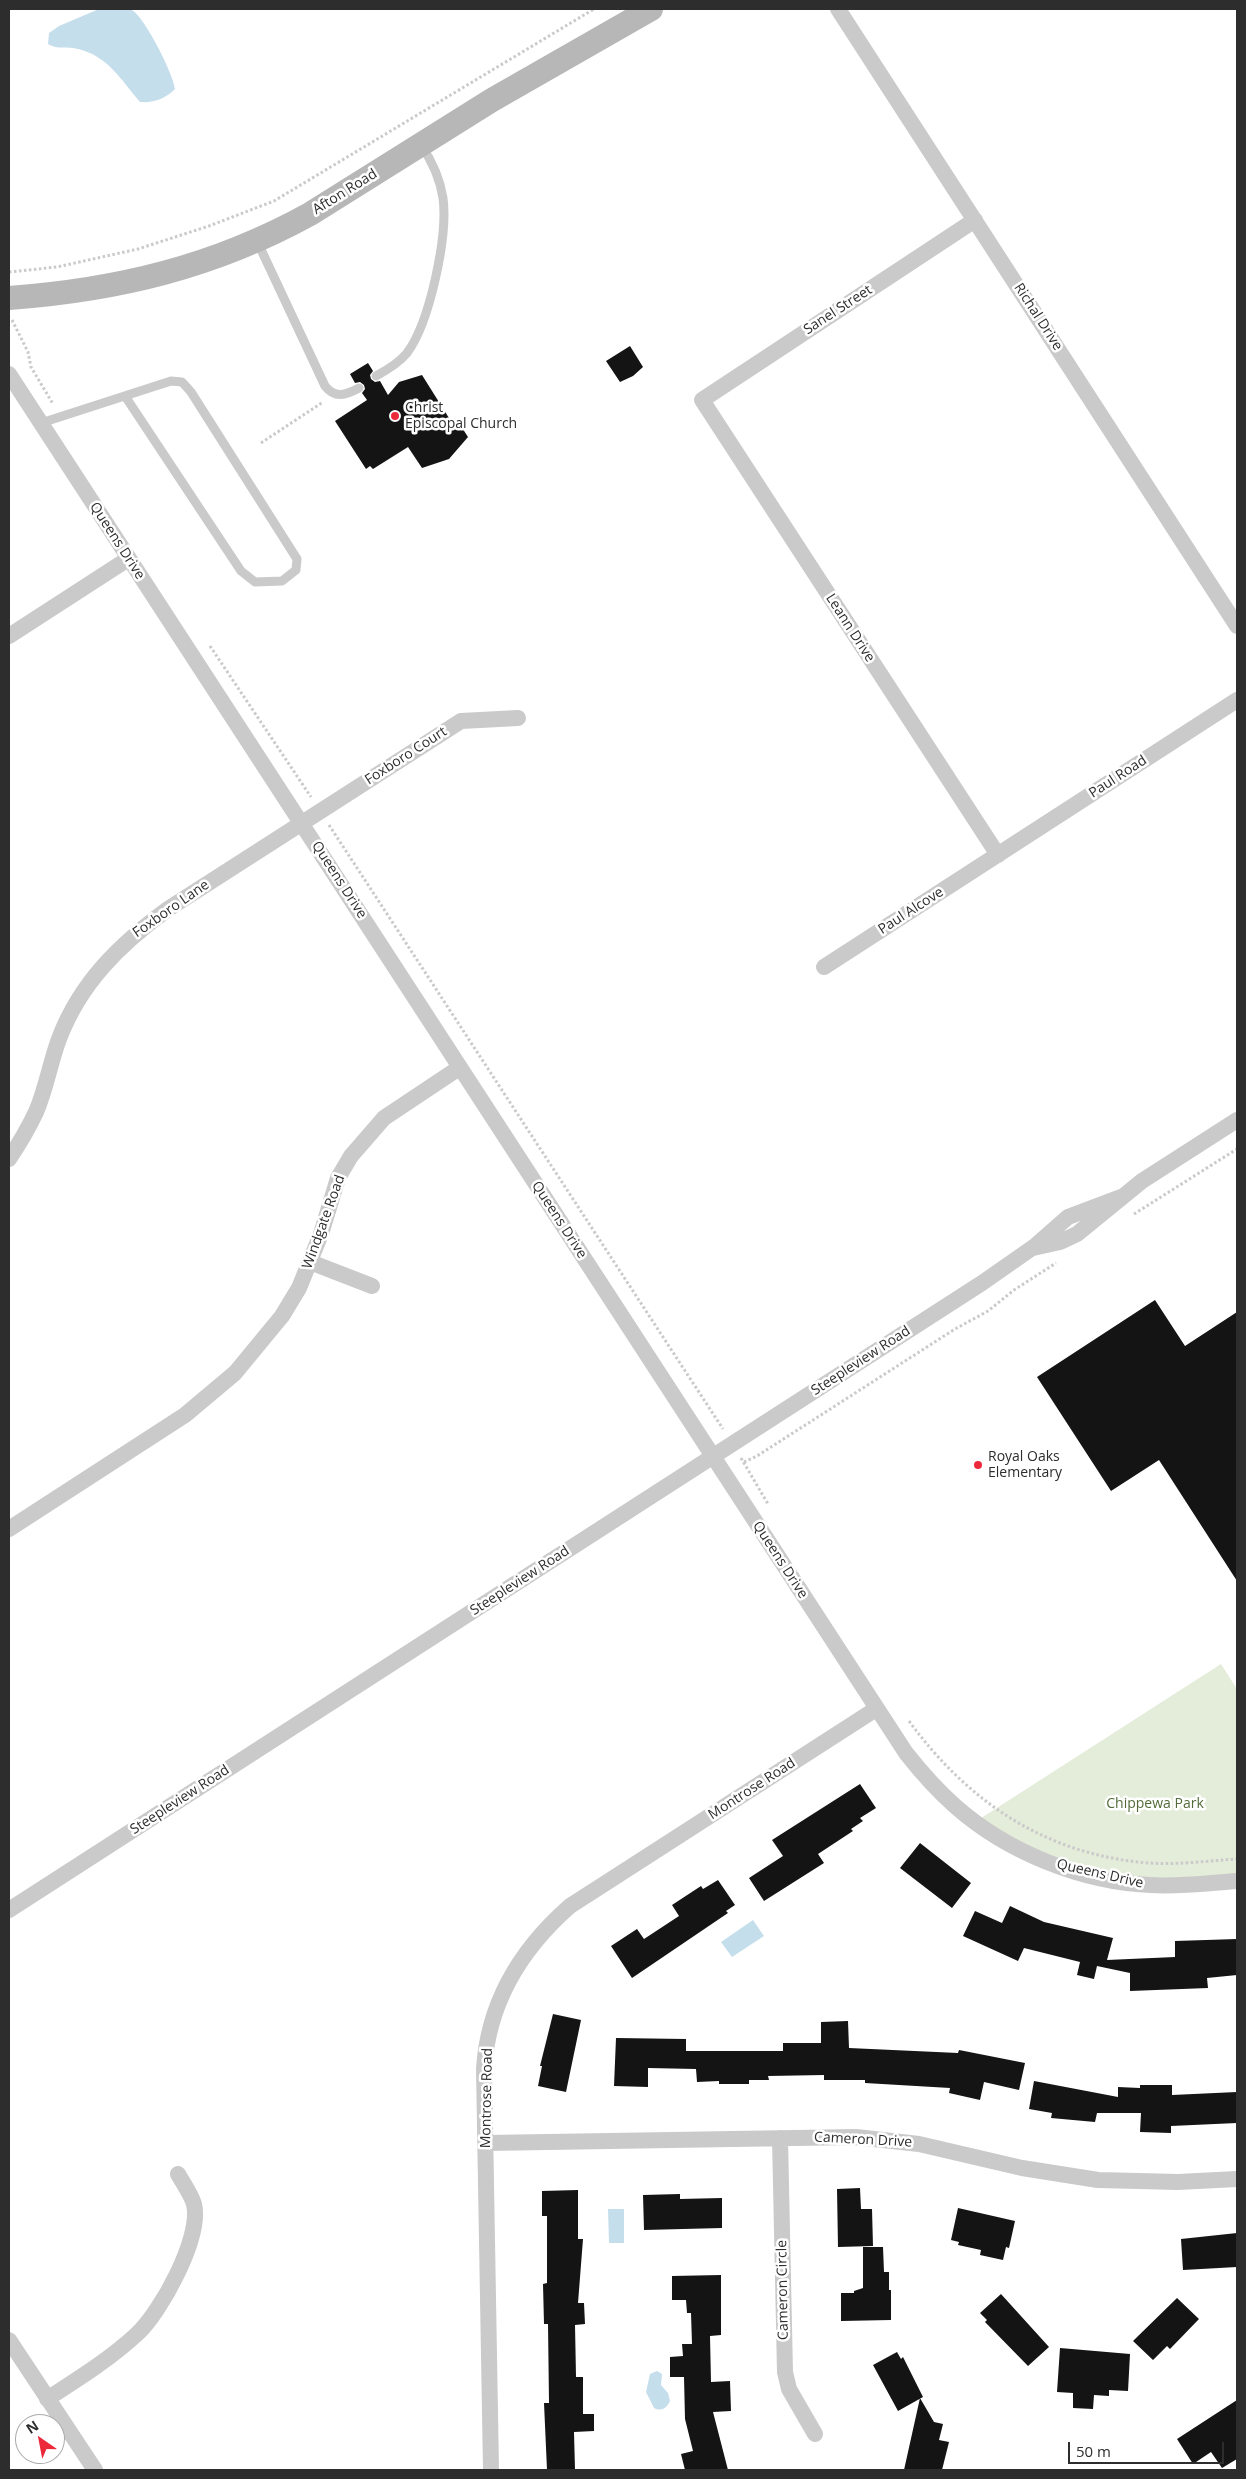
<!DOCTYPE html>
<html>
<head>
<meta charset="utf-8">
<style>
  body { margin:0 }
  #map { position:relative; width:1246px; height:2479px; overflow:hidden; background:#fff; font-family:"Open Sans",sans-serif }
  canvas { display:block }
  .frame { position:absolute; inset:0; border:10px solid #2d2d2d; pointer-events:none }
  .north { position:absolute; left:15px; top:2414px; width:50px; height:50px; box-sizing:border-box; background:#fff; border:1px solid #ababab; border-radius:50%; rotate:327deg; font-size:14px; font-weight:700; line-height:20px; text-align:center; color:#2d2d2d }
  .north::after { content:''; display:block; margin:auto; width:18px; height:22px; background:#ec283b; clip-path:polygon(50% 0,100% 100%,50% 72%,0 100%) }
  .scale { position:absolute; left:1068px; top:2442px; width:156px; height:22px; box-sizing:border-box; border:2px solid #2d2d2d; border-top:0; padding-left:6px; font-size:15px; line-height:18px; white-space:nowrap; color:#2d2d2d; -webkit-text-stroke:4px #fff; paint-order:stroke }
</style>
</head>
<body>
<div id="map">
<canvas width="1246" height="2479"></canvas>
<div class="frame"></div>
<div class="north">N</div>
<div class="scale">50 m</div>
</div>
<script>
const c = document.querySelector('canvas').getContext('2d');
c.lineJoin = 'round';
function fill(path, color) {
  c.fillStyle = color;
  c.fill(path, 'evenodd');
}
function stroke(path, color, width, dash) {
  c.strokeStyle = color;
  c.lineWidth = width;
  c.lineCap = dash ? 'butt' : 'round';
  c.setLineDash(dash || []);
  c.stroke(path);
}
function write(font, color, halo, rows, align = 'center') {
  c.font = font + ' "Open Sans",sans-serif';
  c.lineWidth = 5;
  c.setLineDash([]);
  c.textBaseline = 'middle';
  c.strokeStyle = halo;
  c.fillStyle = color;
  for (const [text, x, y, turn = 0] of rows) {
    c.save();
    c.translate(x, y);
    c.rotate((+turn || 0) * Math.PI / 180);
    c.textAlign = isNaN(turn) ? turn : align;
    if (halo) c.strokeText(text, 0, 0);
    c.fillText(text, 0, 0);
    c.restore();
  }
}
const green = new Path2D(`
  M1221 1664 1237 1689V1881L1091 1875 975 1822Z`);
const water = new Path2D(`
  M99 9C107 8 122 6 130 9 143 13 174 75 175 89 165 99 154 103 140 102 121 80 108 56 78 49 68 46 57 50 48 44L49 33 59 26Z
  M753 1920 764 1936 732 1957 721 1942Z
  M608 2209H624V2243H609Z
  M657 2371 662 2374 661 2385 668 2393 670 2401C667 2408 661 2412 654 2408L646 2392 650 2374Z`);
const building = new Path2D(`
  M630 346 643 367 633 376 620 382 606 361Z
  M368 363 373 371 370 375 371 379 375 382 380 381 388 395 399 382 422 375 454 426 459 423 468 437 449 459 422 468 408 447 373 469 370 466 366 469 335 421 367 400 362 393 365 389 364 385 360 382 355 383 350 374Z
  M1155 1300 1185 1346 1237 1312V1581L1159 1460 1111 1491 1037 1377Z
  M860 1784 876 1808 860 1818 863 1821 851 1829 853 1831 818 1854 824 1863 764 1901 749 1878 783 1856 772 1840Z
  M920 1843 971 1883 952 1908 900 1868Z
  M718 1880 735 1905 726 1911 728 1913 632 1978 611 1946 637 1929 644 1939 679 1916 672 1905 701 1886 703 1889Z
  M1010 1906 1044 1922 1113 1938 1107 1960 1175 1957V1941L1237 1939V1975L1207 1978 1208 1988 1130 1991V1973L1097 1966 1094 1979 1077 1975 1080 1962 1024 1948 1018 1961 963 1936 975 1911 1002 1923Z
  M553 2014 581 2020 566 2092 538 2086 542 2066H540Z
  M848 2021 849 2048 958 2053 959 2050 1025 2063 1019 2090 984 2082 980 2100 949 2093 950 2088 865 2083V2080H824V2075L768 2076 769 2080H749V2084H719V2081L697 2082 696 2069 648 2068V2087L614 2086 616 2038 686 2039V2051H783V2043H821V2022Z
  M1034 2081 1118 2097V2087L1140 2088V2085H1172V2095L1237 2092V2123L1171 2126V2133L1140 2132 1141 2113H1097L1095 2122 1051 2118 1052 2113 1029 2109Z
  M860 2188 861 2209H872L873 2246 838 2247 837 2189Z
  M578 2190V2239H583L578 2303H584L585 2324 575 2325 576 2377H583V2414H594V2431L574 2432 575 2470H547L544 2403H549L548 2324H544L543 2284 547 2283V2216H542V2191Z
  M680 2194V2199L722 2198V2228L644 2230 643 2195Z
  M958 2208 1015 2221 1009 2248 1006 2247 1003 2260 980 2255 981 2250 958 2245 959 2242 951 2240Z
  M1237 2233V2267L1183 2270 1181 2239Z
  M863 2247H883L884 2272H889V2290H891V2320L841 2321V2293H854V2291L863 2288Z
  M721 2275V2335L710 2336 711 2382 730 2381 731 2411 713 2412 728 2470H685L681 2454 693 2451 685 2419 684 2377H670V2357L683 2356 682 2344H692L691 2313H687L686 2300H672V2276Z
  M1001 2294 1049 2347 1028 2366 985 2322 987 2320 980 2313Z
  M1177 2298 1199 2319 1170 2349 1167 2346 1153 2360 1133 2341Z
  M1060 2348 1130 2354 1128 2391 1109 2390V2396L1094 2395 1093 2409 1073 2408V2393L1057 2392Z
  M897 2352 901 2359 903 2357 923 2397 898 2411 873 2365Z
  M920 2398 934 2422 943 2424 939 2440 949 2442 942 2470H904Z
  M1237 2400V2459L1222 2468 1211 2452 1193 2464 1177 2439Z`);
const path = new Path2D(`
  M9 272 57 267 138 249 209 226 274 201 594 9
  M12 320 28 352 31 367 53 404
  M261 443 323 402
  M210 646 311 797
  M329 825 723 1429
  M1134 1214 1237 1149
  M741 1458 768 1504
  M744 1462 757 1456 955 1329 988 1311 1014 1290 1056 1263
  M909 1721C966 1799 1040 1851 1138 1862 1171 1866 1205 1861 1237 1859`);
const lane = new Path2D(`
  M257 241 325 386C335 399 346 395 359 388
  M376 376C387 370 399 363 407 353 430 322 448 236 443 198 440 179 432 161 421 145
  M41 423 171 381 182 382 191 392 297 559 296 570 282 581 255 582 241 571 125 396`);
const street = new Path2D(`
  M838 9 1237 626
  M975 220 702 400 998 855
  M9 374 906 1753C921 1772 937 1790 955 1806 1007 1852 1081 1882 1150 1885 1179 1887 1208 1883 1237 1881
  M9 636 128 559
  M824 967 1237 700
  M9 1159C19 1144 28 1129 36 1112 46 1089 50 1063 59 1039 80 983 120 944 168 909L461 721 518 718
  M1033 1248 1060 1242 1077 1234 1142 1181 1237 1120
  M310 1262 372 1286
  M9 1529 185 1415 235 1373 282 1316 299 1288 321 1234 338 1178 351 1156 384 1118 459 1068
  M9 1910 982 1283 1035 1246 1068 1217 1121 1197
  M780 2138 785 2372 789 2389 815 2434
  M486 2143 856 2137 919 2144 1022 2168 1098 2180 1178 2182 1237 2179
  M9 2340 95 2470
  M47 2399C78 2379 110 2359 137 2334 161 2312 202 2237 194 2204 191 2194 183 2183 178 2174
  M491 2470 484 2069C488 2003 521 1949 570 1906L876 1709`);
const secondary = new Path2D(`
  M9 298C117 290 214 267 310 214L492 100 651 9`);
const markers = [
  [395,416,5,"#ec283b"],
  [978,1465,5,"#ec283b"]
];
const streetNames = [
  ["Afton Road",345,192,-32],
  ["Sanel Street",838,310,-33],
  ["Richal Drive",1038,317,57],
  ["Queens Drive",117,541,57],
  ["Leann Drive",850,628,57],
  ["Foxboro Court",406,756,-33],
  ["Paul Road",1118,777,-33],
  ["Queens Drive",339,880,57],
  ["Foxboro Lane",171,909,-35],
  ["Paul Alcove",911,911,-33],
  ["Queens Drive",559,1220,57],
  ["Windgate Road",324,1222,-70],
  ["Steepleview Road",861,1361,-33],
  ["Queens Drive",780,1560,57],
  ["Steepleview Road",520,1581,-33],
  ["Montrose Road",752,1789,-33],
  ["Steepleview Road",180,1800,-33],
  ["Queens Drive",1100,1874,13],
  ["Montrose Road",487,2098,-89],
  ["Cameron Drive",863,2140,3],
  ["Cameron Circle",783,2290,-91]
];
const poiNames = [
  ["Christ",405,408],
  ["Episcopal Church",405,424],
  ["Royal Oaks",988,1457],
  ["Elementary",988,1473]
];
const parkNames = [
  ["Chippewa Park",1155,1804]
];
fill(green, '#e4ecda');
fill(water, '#c5deec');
fill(building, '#141414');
stroke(path, '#cacaca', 3, [2.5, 2.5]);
stroke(lane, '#cacaca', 9);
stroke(street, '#cacaca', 16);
stroke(secondary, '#b7b7b7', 24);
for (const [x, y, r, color] of markers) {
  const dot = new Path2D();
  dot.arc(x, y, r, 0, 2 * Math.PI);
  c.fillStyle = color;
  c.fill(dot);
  stroke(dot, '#fff', 2);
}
write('14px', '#2d2d2d', '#fff', streetNames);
write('14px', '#2d2d2d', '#fff', poiNames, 'left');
write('14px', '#526b39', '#fff', parkNames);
</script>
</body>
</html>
